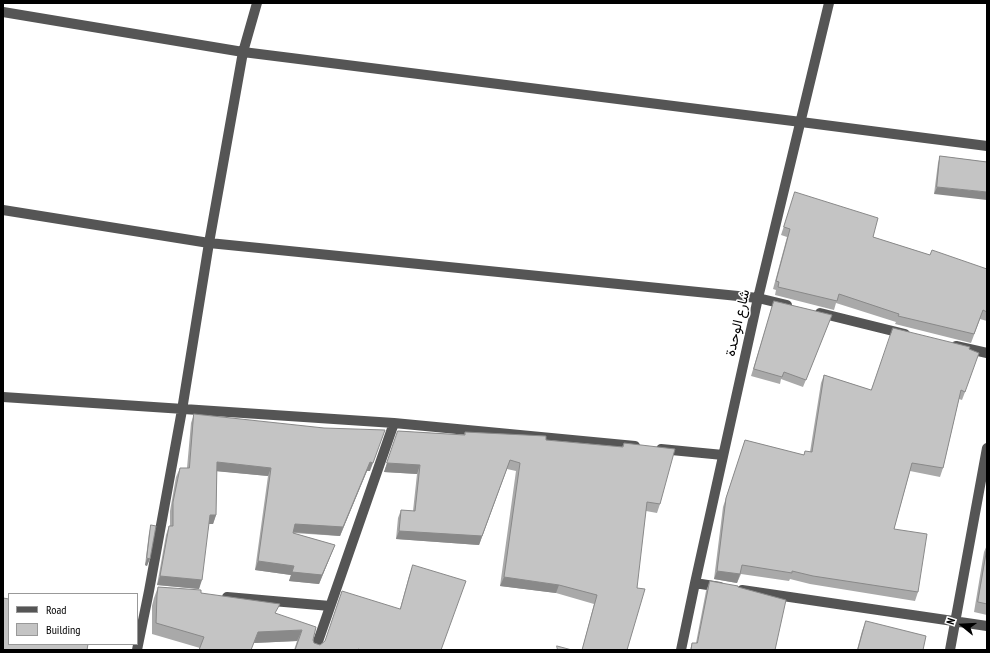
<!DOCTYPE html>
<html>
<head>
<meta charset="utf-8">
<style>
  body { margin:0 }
  #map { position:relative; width:990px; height:653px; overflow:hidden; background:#fff; font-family:"PT Sans Narrow",sans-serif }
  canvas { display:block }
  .frame { position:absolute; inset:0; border:4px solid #000; pointer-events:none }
  .legend { position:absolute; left:8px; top:593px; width:130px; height:52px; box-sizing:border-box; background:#fff; border:1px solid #999; margin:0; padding:5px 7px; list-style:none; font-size:12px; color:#000 }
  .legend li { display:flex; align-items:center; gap:8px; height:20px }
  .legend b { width:20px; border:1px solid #999 }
  .north { position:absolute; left:942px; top:605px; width:40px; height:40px; -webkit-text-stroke:3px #fff; paint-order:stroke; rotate:288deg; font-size:11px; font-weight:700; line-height:16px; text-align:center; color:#000 }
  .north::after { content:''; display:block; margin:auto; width:14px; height:18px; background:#000; clip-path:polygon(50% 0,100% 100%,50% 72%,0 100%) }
</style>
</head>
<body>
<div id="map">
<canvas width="990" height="653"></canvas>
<div class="frame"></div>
<ul class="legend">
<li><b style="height:5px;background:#555"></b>Road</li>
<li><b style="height:11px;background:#c4c4c4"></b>Building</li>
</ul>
<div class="north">N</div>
</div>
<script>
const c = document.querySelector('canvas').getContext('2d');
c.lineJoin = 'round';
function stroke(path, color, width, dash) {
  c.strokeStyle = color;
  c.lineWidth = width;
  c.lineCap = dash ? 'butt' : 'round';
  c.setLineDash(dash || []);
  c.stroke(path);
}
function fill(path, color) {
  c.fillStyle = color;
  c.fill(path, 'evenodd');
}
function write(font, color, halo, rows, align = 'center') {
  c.font = font + ' "PT Sans Narrow",Vazirmatn,sans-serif';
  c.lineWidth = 3;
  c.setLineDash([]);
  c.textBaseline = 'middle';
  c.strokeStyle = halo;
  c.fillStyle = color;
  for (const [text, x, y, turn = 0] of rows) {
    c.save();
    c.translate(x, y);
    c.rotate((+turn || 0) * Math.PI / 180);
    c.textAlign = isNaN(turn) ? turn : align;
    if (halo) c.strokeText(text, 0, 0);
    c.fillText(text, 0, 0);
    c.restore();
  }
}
const minor = new Path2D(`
  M3 12 243 52 801 122 987 146
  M3 210 209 243 758 298 787 305
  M820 313 905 334
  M956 346 987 353
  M3 397 394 423 635 446
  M661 449 723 455
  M695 583 720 587
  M742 590 987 626
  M227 597 330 606
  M137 650 149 591 182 410 209 243 243 52 257 3
  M315 650 394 423
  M681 650 695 583 758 298 829 3
  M950 650 987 448`);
const wall = new Path2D(`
  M940 156 987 162 934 194 938 163Z
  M795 192 873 237 930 255 987 269V321L980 319 971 343 895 324 896 322 836 303 834 310 775 295 776 290 773 289 787 237 781 235Z
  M774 301 832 315 803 387 781 379 780 384 751 376Z
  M969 349 965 392 962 400 959 399 943 468 940 477 910 471 894 529 918 592 915 601 810 584 790 579 789 581 741 574 737 583 714 579 723 507 745 440 803 455 810 452 821 383 824 375 871 390Z
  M194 414 370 471H367L340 536 293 533 335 545 319 584 289 581 291 575 255 570 268 476 217 471 216 515 213 524H209L199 589 157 585 166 535 169 526H170V511L176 477 180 468H187L191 423Z
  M398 431 464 435 465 432 622 447 624 443 660 504 657 513 646 511 627 650H582L594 604 556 593 500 586 516 471 507 469 479 545 396 539 398 518 401 510 413 511 417 474 384 472Z
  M151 525 147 566 145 565 149 533Z
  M987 545V615L974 612 984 552Z
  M413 565 441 650H294L297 641 254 643 200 648 152 634V606L154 598 158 587 201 593 276 614 313 640 314 643 320 645 400 609 409 576Z
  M710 581 738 587 775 650H690L692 643H696L706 591Z
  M866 621 923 650H857L862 631Z`);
const shadedWall = new Path2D(`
  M937 187 987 192V200L934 194Z
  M510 460 479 545 396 539 399 531Z
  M217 462 271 468 268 476 214 471Z
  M370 462 373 463 370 471H367L340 536 292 532 295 524Z
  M387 463 420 465 417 474 384 472Z
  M210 515H216L213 524H207Z
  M335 545 319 584 289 581 292 572Z
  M147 558 150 559 147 566 145 565Z
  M258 561 294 566 291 575 255 570Z
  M717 571 740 574 737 583 714 579Z
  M160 576 202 580 199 589 157 585Z
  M504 577 559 585 556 593 500 586Z
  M302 630 297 641 254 643 258 632Z`);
const building = new Path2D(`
  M940 156 987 162V192L937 187Z
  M795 192 878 218 873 237 930 255 932 250 987 269V312L983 310 974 334 898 316 899 314 839 294 837 301 778 287 779 282 776 281 790 229 784 227Z
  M774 301 832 315 806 380 784 372 782 377 754 369Z
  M893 328 970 347 969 349 979 353 965 392 961 390 943 468 912 463 894 529 927 534 918 592 813 576 792 571V573L742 565 740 574 717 571 726 498 745 440 804 455 805 451 812 452 824 375 871 390Z
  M194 414 324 428 385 430 373 463 370 462 343 527 295 524 293 533 335 545 322 575 292 572 294 566 258 561 271 468 217 462 216 515H210L202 580 160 576 169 526H173V502L180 468H189Z
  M398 431 465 435V432L546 436V440L623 447 624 443 675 449 660 504 647 502 637 588 645 589 627 650H582L597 595 559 585 504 577 520 463 510 460 482 536 399 531 401 510 415 511 420 465 387 463Z
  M151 525 156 526 150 559 147 558Z
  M987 548V604L978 602Z
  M413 565 466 581 441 650H361L358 649 357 650H295L302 630 258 632 251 650H199L204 637 156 623 157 595 158 587 201 590V593L280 604 275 613 316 627 313 640 314 643 320 645 325 641 342 591 400 609Z
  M710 581 738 586V587L786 600 775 650H691L692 643H697Z
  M3 598 9 599V644H88L87 650H3Z
  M866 621 926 636 923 650H858Z
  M557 646 572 650H558Z`);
const streetNames = [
  ["شارع الوحدة",738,323,-77]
];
stroke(minor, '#555', 10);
fill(wall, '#a9a9a9');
fill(shadedWall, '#898989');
fill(building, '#c4c4c4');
stroke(building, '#898989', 1);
write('14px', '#000', '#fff', streetNames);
</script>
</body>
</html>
